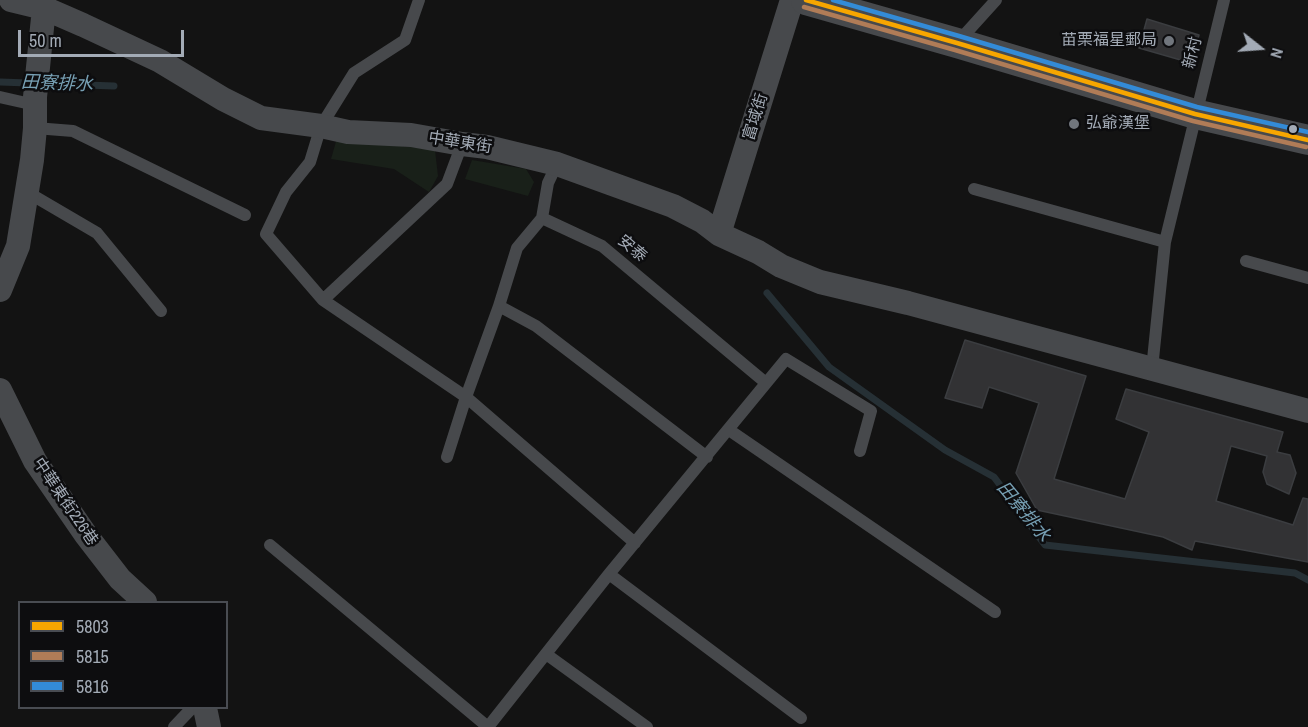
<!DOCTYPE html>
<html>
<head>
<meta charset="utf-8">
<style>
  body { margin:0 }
  #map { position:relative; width:1308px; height:727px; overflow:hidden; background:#131313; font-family:"Archivo Narrow",sans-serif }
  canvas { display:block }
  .legend { position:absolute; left:18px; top:601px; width:210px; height:108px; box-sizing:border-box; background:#0d0d0f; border:2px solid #494c52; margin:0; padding:8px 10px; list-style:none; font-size:18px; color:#a3abb6 }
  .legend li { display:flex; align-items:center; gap:12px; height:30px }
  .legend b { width:30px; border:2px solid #494c52 }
  .north { position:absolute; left:1230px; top:18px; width:60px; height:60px; -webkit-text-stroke:4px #0d0d0f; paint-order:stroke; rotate:107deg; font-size:16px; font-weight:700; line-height:24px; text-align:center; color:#a3abb6 }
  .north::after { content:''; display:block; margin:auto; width:21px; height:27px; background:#a3abb6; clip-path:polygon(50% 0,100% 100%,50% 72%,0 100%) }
  .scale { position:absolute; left:18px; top:30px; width:166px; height:27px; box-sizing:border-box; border:3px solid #a3abb6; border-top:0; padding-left:8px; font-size:18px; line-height:21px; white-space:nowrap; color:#a3abb6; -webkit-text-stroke:4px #0d0d0f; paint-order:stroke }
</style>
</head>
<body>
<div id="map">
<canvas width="1308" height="727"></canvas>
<ul class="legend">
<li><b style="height:8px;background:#f7a600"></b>5803</li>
<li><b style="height:8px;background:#b07c57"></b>5815</li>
<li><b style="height:8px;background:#338bd7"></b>5816</li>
</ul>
<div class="north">N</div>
<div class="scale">50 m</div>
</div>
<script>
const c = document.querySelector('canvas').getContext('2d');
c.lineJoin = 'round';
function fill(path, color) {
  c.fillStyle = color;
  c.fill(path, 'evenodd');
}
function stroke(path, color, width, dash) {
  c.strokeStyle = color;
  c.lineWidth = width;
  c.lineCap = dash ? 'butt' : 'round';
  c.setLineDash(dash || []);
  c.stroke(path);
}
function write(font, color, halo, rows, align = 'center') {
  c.font = font + ' "Archivo Narrow","Noto Sans TC",sans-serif';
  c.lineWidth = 5;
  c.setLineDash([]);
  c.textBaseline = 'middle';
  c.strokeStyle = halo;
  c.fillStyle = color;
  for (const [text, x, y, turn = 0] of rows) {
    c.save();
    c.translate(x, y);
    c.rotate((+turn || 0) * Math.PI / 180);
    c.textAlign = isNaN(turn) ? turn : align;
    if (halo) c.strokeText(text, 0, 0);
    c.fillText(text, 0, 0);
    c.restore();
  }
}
const green = new Path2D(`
  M337 138 435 150 438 176 429 192 394 169 331 159Z
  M472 160 526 169 534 182 528 196 465 179Z`);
const stream = new Path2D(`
  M0 82 114 86
  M767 293 829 367 945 450 994 477 1045 545 1295 573 1308 580`);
const building = new Path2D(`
  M1147 19 1199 35 1191 63 1139 48Z
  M965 340 1086 376 1054 479 1125 499 1149 432 1116 419 1126 389 1283 432 1277 452 1290 455 1296 473 1289 494 1267 484 1263 472 1267 456 1231 446 1216 501 1293 525 1303 498 1308 499V562L1195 541 1192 550 1163 537 1037 510 1016 473 1039 403 989 387 982 408 945 398Z`);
const service = new Path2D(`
  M419 0 405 40 354 73 321 126 310 162 286 192 266 234 323 300 466 397 635 543
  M958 42 996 0
  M0 97 35 105
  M35 128 73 131 245 215
  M974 189 1165 242
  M27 192 97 233 161 311
  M542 218 602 246 766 383
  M542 218 548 183 557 164
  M1246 261 1308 278
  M323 300 447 184 462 144
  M499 306 536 326 707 457
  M1152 369 1165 242 1224 0
  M729 430 995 612
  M447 457 466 397 499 306 517 248 542 218
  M270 545 488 727
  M609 574 801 718
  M546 654 647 727
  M174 727 192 708
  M488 727 609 574 786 359 871 411 860 451`);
const minor = new Path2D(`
  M11 0 44 8 83 25 160 61 223 99 261 118 321 126 348 132 411 135 462 144 487 147 557 164 673 206 702 221 719 234 758 252 781 266 820 282 908 303 1308 411
  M719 234 792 0
  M0 290 18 246 32 160 35 128V97L44 8
  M0 390 35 461 86 535 120 579 145 602
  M205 708 209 727`);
const tertiary = new Path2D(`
  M806 0 957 43 1195 114 1308 140`);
const bus1 = new Path2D(`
  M806 0 957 43 1195 114 1308 140`);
const bus2 = new Path2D(`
  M804 7 955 50 1193 121 1306 147`);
const bus3 = new Path2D(`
  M833 0 959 36 1197 107 1308 132`);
const markers = [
  [1169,41,6,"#71767d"],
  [1074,124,6,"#71767d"],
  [1293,129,5,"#a3abb6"]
];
const poiNames = [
  ["苗栗福星郵局",1157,41],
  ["弘爺漢堡",1086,124,"left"]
];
const streetNames = [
  ["新村",1193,53,-76],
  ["富域街",756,117,-73],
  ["中華東街",460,143,9],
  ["安泰",632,249,40],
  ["中華東街226巷",65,502,56]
];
const waterNames = [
  ["田寮排水",57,84,2],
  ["田寮排水",1023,512,50]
];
fill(green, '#192019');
stroke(stream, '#263035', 7);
fill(building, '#323234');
stroke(building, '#3b3d40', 1.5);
stroke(service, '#47494c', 12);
stroke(minor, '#47494c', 24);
stroke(tertiary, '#47494c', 30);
stroke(bus1, '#f7a600', 4.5);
stroke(bus2, '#b07c57', 4.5);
stroke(bus3, '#338bd7', 4.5);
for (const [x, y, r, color] of markers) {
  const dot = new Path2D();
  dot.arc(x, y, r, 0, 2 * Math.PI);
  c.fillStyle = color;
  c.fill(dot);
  stroke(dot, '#0d0d0f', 2);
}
write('16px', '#a3abb6', '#0d0d0f', poiNames, 'right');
write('16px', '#a3abb6', '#0d0d0f', streetNames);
write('italic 18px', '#77a0b4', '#0d0d0f', waterNames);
</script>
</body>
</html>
